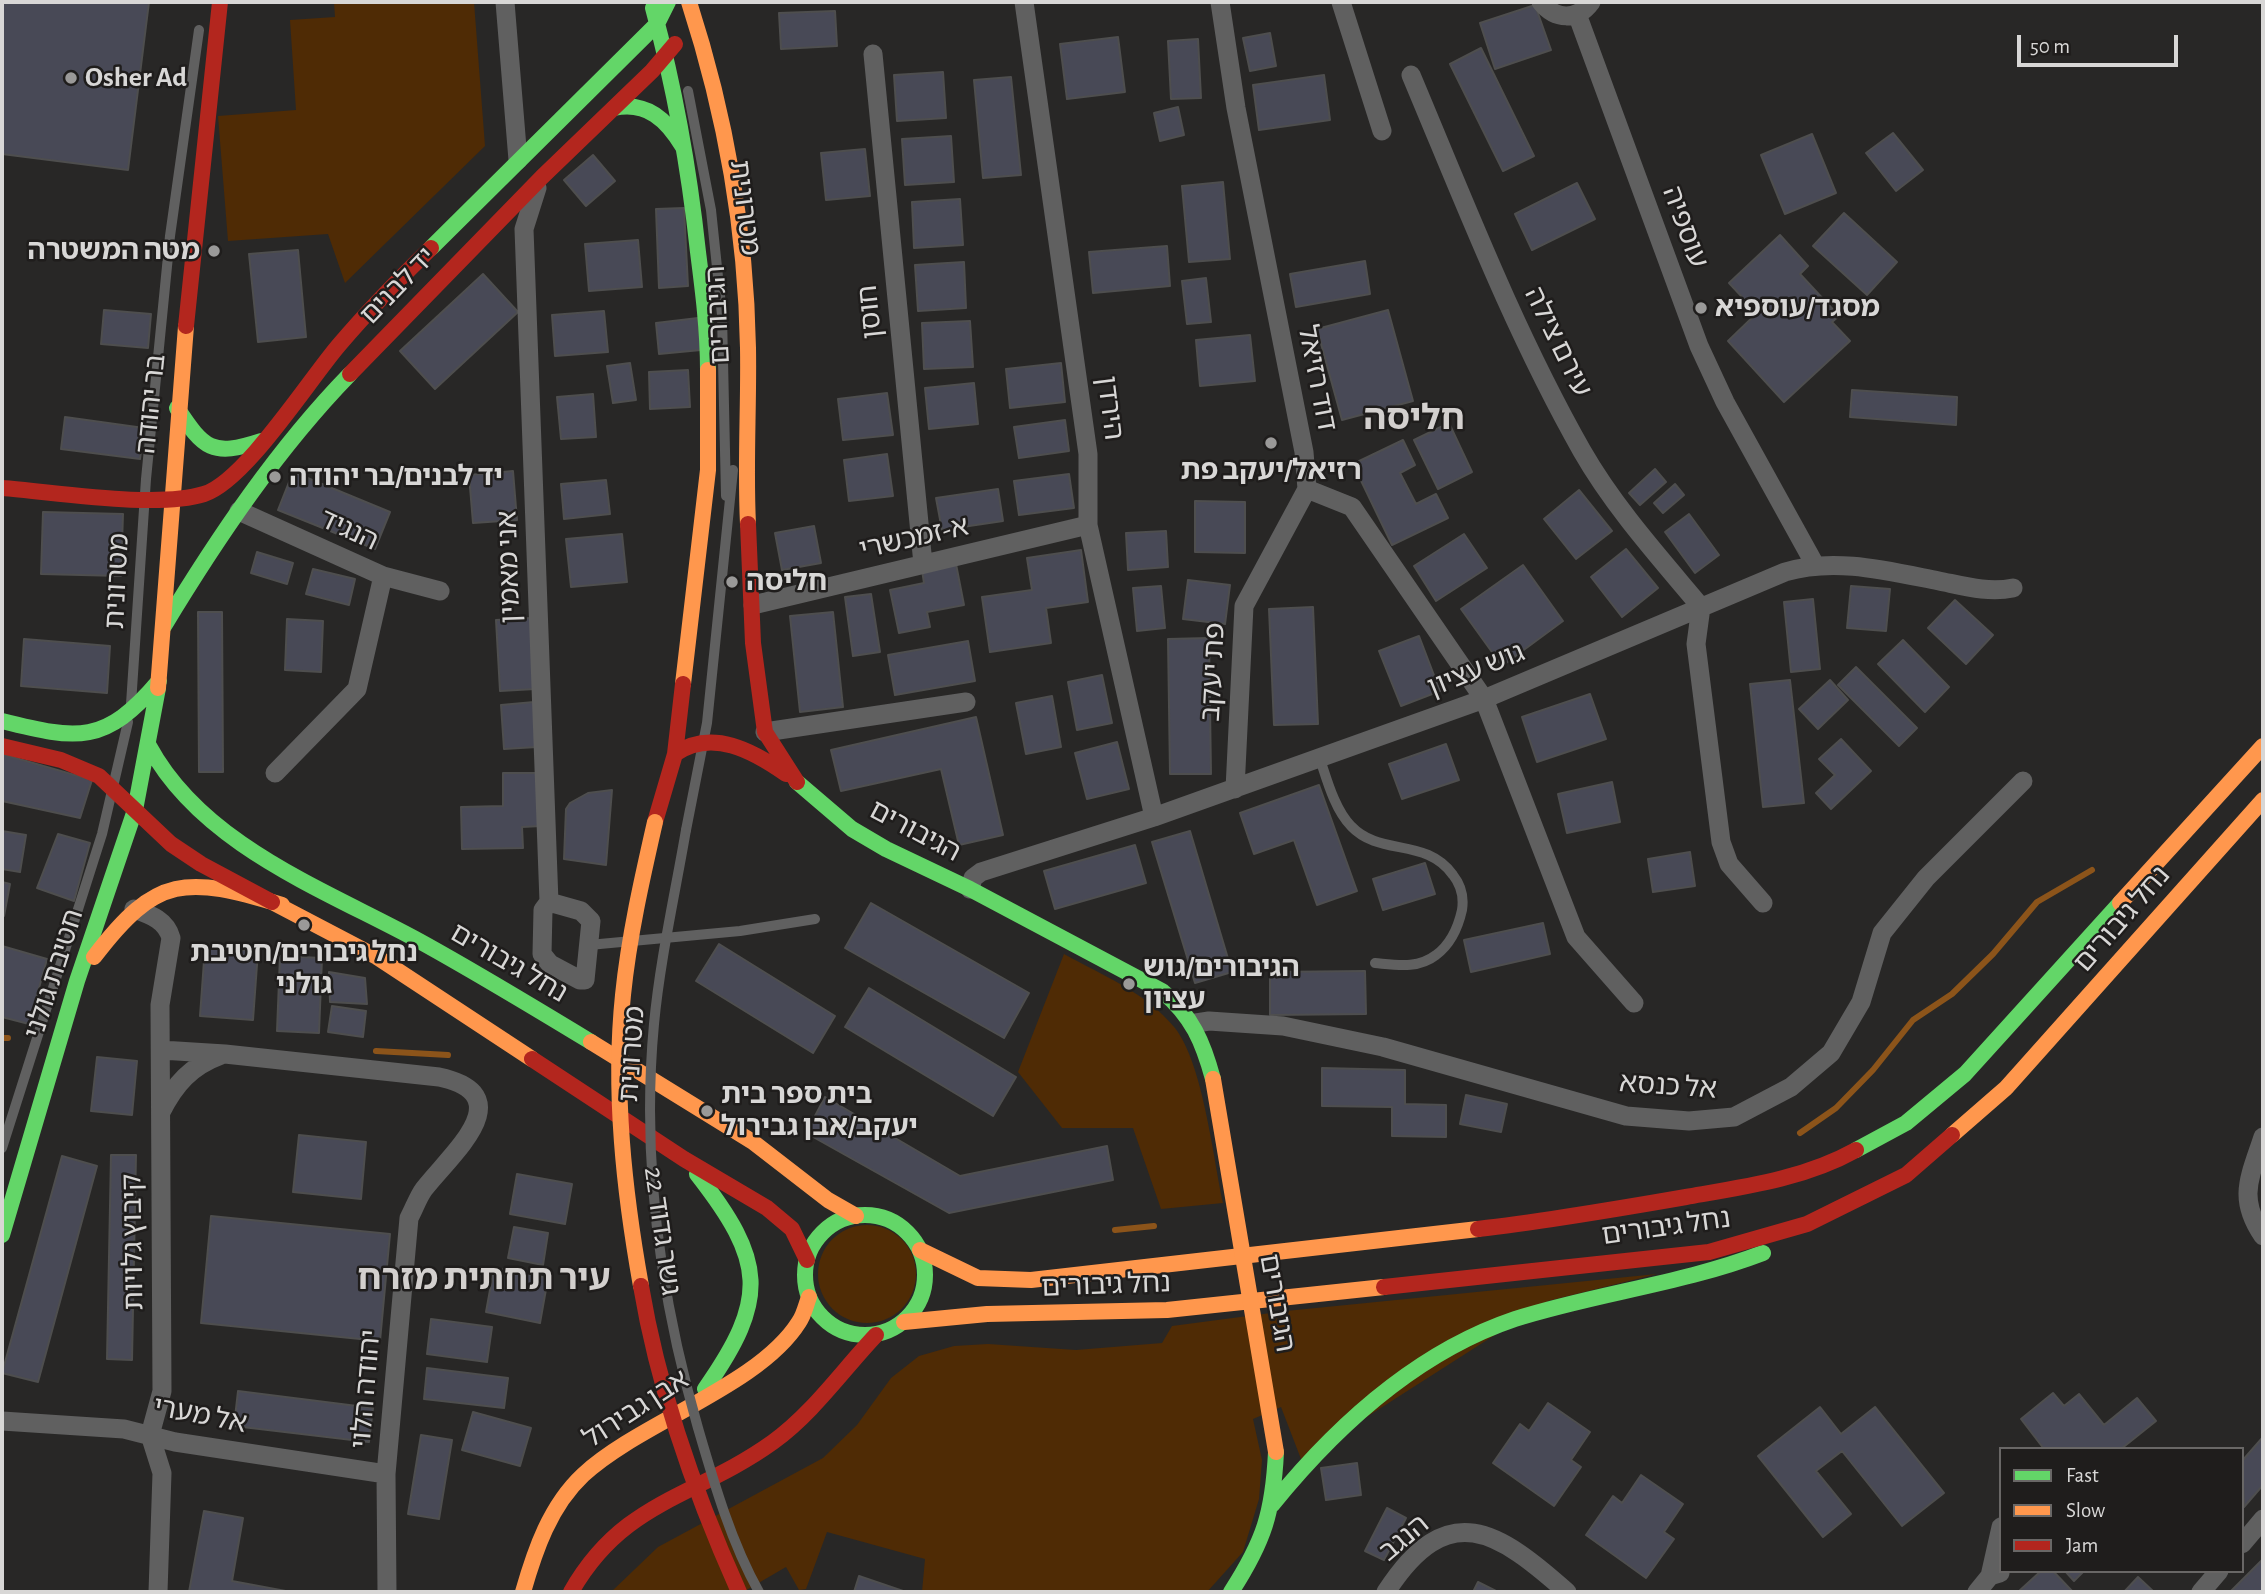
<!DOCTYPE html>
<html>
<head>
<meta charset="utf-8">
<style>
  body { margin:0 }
  #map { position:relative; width:2265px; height:1594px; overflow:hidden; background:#282726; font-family:"Alegreya Sans",sans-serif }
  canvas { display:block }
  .frame { position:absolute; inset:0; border:4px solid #d8d7d6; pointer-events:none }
  .legend { position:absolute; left:1999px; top:1447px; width:245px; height:126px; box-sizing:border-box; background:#1f1d1c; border:2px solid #696766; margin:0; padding:9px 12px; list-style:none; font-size:21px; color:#d8d7d6 }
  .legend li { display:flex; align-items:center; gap:14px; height:35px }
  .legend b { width:35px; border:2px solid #696766 }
  .scale { position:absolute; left:2017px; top:35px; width:161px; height:32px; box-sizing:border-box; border:4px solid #d8d7d6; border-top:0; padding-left:9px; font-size:21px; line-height:24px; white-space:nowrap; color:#d8d7d6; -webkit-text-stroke:5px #1f1d1c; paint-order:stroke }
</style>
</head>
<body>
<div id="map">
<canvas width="2265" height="1594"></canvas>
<div class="frame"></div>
<ul class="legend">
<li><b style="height:9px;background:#63d668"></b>Fast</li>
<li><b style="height:9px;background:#ff974d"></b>Slow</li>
<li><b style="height:9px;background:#b3261e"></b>Jam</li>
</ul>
<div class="scale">50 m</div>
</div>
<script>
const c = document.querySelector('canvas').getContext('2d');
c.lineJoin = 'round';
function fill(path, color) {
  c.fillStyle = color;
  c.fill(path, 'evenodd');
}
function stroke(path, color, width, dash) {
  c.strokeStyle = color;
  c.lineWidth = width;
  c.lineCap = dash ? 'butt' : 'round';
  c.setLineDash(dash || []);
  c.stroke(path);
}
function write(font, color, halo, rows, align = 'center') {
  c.font = font + ' "Alegreya Sans","Noto Sans Hebrew",sans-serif';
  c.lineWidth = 5;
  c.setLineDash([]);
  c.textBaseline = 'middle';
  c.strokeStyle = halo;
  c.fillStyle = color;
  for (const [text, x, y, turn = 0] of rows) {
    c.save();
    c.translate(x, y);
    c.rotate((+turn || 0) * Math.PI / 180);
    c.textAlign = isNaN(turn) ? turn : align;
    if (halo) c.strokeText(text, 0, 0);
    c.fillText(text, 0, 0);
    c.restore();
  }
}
const green = new Path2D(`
  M334 2H474L485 146 345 283 328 234 228 241 218 116 296 110 290 20 335 17Z
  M1064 954C1102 975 1147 993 1175 1028 1203 1064 1213 1157 1223 1203L1161 1209 1133 1128H1062L1018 1072Z
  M818 1274a49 49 0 1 1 98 0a49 49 0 1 1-98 0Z
  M1657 1274 1548 1301 1301 1459 1281 1407 1253 1419 1262 1460 1259 1499 1243 1552 1207 1592H922L925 1559 827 1532 806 1589 799 1590 786 1567 743 1592H611L658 1547 823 1458 857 1425 891 1378 919 1356 954 1346 988 1344 1076 1350 1162 1343 1172 1326 1286 1311Z`);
const stream = new Path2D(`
  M2 1038H8
  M376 1051 448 1055
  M1800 1133 1836 1108 1873 1070 1913 1020 1952 994 1993 954 2037 902 2092 870
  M1115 1230 1154 1226`);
const building = new Path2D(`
  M2 2H149L128 170 2 154Z
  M1535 5 1551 50 1495 69 1480 23Z
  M835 11 837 46 781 49 779 13Z
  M1270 33 1276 66 1250 71 1243 38Z
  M1118 37 1125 92 1067 99 1060 44Z
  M1198 39 1201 98 1171 99 1168 41Z
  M1481 48 1534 156 1503 171 1450 64Z
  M943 72 946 118 897 121 894 75Z
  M1324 75 1330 120 1259 130 1253 85Z
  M1011 77 1021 175 983 178 974 80Z
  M1178 107 1184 135 1160 141 1154 113Z
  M1893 133 1923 170 1896 191 1866 153Z
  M1812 134 1836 193 1785 214 1761 155Z
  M951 136 954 182 905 185 902 139Z
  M865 149 870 196 826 200 821 153Z
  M593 155 615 181 586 206 564 180Z
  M1223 182 1230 259 1189 262 1182 186Z
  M1577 183 1595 219 1532 250 1515 214Z
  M960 199 963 245 914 248 912 202Z
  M684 208 688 286 659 288 656 209Z
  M1844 213 1897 262 1867 295 1813 246Z
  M1780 235 1808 266 1800 274 1839 316 1832 322 1850 341 1784 402 1728 341 1757 313 1729 283Z
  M638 240 642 287 589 291 585 244Z
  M1167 246 1170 286 1093 293 1089 252Z
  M298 250 306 337 258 342 249 254Z
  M1365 261 1370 294 1296 307 1290 274Z
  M964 262 966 308 918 311 915 265Z
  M483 274 518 312 435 389 400 351Z
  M1206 278 1211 322 1187 324 1182 281Z
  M104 310 151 314 148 348 101 344Z
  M1388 310 1413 401 1342 420 1317 329Z
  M604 311 608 352 555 356 552 315Z
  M698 318 701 350 659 354 656 323Z
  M970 321 973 367 924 369 922 323Z
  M1250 335 1255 381 1200 386 1196 340Z
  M630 363 636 400 613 403 607 366Z
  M1061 363 1065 402 1010 408 1006 369Z
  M688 370 690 407 650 409 649 372Z
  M974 383 978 424 929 429 925 388Z
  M1852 390 1957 397 1956 425 1850 417Z
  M887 393 893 435 843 440 838 399Z
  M593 394 596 437 561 439 557 397Z
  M65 417 144 428 140 459 61 449Z
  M1065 420 1069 451 1019 458 1014 427Z
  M1449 423 1472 472 1438 489 1414 440Z
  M1403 440 1415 465 1400 473 1416 504 1436 494 1448 518 1392 545 1353 464Z
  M887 454 893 496 849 501 844 460Z
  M1655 469 1666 482 1640 505 1629 493Z
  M513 471 517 520 473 523 469 475Z
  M293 472 390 512 375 549 278 510Z
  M1069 474 1074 508 1019 515 1014 481Z
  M606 480 610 514 564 519 561 484Z
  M1675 484 1684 495 1663 513 1654 503Z
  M998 489 1003 521 942 530 936 498Z
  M1579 490 1612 531 1576 559 1544 519Z
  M1195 501 1245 502V553L1195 552Z
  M43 512 123 514 121 576 41 574Z
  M1689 514 1719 555 1695 573 1665 532Z
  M814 526 821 563 782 570 775 533Z
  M1166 531 1168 567 1128 570 1126 533Z
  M622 534 627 582 571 587 566 539Z
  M1464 534 1487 568 1436 601 1414 566Z
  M1626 549 1658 588 1622 617 1591 577Z
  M1081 550 1088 602 1046 608 1051 643 990 652 982 597 1032 590 1027 558Z
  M257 552 293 563 287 584 251 573Z
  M956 564 964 605 927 612 930 627 899 633 890 590 924 583 922 570Z
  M1523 565 1563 621 1502 666 1461 609Z
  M313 569 355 579 349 605 306 594Z
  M1188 580 1230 585 1225 624 1183 619Z
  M1161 586 1165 628 1137 631 1133 588Z
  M1851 586 1890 589 1886 631 1847 628Z
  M871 594 880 652 853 656 845 597Z
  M1813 599 1820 669 1791 672 1784 602Z
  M1955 600 1993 635 1966 664 1928 628Z
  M1313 607 1318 724 1274 725 1269 609Z
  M198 612H222L223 772H199Z
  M833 612 843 707 800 712 790 616Z
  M531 618 535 689 500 691 496 620Z
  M287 619 323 621 321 672 285 670Z
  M1419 636 1440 691 1401 706 1379 651Z
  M1209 638 1211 774H1170L1168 639Z
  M24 639 110 646 107 693 21 686Z
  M1903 640 1949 687 1925 712 1878 664Z
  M968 641 975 681 895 695 888 655Z
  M1856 667 1917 728 1899 746 1838 685Z
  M1102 675 1112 723 1077 730 1068 682Z
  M1790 680 1804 803 1763 807 1750 684Z
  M1830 680 1848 700 1818 729 1799 709Z
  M1590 694 1606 739 1537 762 1522 717Z
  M1052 696 1061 747 1026 754 1016 703Z
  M534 702 537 747 504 749 501 705Z
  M976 717 1003 835 959 845 941 769 841 791 831 750Z
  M1841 739 1871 771 1831 809 1816 793 1835 775 1819 759Z
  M1117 742 1129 789 1087 799 1075 753Z
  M1446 744 1459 780 1402 799 1389 764Z
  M2 754 92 780 80 818 2 801Z
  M503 773H540L541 826 522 827 523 848 462 849 461 807 503 806Z
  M1612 782 1620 822 1567 833 1558 794Z
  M1319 785 1357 891 1317 905 1294 840 1254 854 1240 813Z
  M612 790 606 865 564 859 566 809 570 803 588 793Z
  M2 831 26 835 20 872 2 869Z
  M1190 831 1232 972 1195 983 1152 842Z
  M58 834 90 843 74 901 37 888Z
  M1135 845 1146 883 1055 909 1044 871Z
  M1690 852 1695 886 1653 892 1648 859Z
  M1425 863 1435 894 1383 910 1373 879Z
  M2 882 10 884 4 916H2Z
  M871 903 1029 993 1004 1038 845 948Z
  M1543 923 1550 954 1471 972 1464 940Z
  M719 944 835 1016 813 1053 696 981Z
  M2 946 47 959 29 1024 2 1017Z
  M205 947 258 951 253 1020 200 1016Z
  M280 956 322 958 319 1033 277 1031Z
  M1365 971 1366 1014 1270 1015V972Z
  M329 972 365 978 367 1004 330 1002Z
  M869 988 1016 1077 993 1116 845 1027Z
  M332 1006 366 1011 363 1037 328 1032Z
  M97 1057 137 1061 132 1115 91 1111Z
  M1322 1068 1405 1070V1104L1446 1105V1137L1392 1136V1107L1322 1106Z
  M1466 1095 1507 1104 1501 1132 1460 1124Z
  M825 1097 960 1176 1107 1146 1113 1180 949 1213 806 1133Z
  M299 1135 366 1142 361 1199 293 1192Z
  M111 1155H136L132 1360 107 1359Z
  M62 1156 97 1166 38 1382 2 1373Z
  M517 1174 572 1184 565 1224 510 1214Z
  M211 1216 390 1234 380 1341 201 1323Z
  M514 1227 548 1233 543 1265 508 1258Z
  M494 1268 548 1278 540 1323 486 1312Z
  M431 1319 492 1327 487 1362 427 1354Z
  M427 1368 508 1378 504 1408 424 1399Z
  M238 1391 373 1408 369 1442 234 1426Z
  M2053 1393 2064 1406 2079 1394 2104 1425 2137 1398 2156 1421 2121 1449H2044L2021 1419Z
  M1548 1403 1590 1432 1571 1460 1581 1467 1554 1506 1493 1463 1520 1424 1529 1431Z
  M1820 1407 1841 1434 1875 1407 1944 1493 1902 1526 1842 1451 1816 1471 1851 1514 1823 1537 1758 1456Z
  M473 1412 531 1428 520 1466 462 1450Z
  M421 1435 452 1440 439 1519 408 1514Z
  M2263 1437V1485L2244 1507 2242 1461Z
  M1357 1463 1361 1495 1326 1500 1321 1468Z
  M1641 1475 1683 1504 1664 1532 1674 1539 1646 1578 1586 1535 1613 1496 1622 1503Z
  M1387 1508 1406 1518 1384 1560 1365 1551Z
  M204 1511 243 1518 232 1581 291 1592H189Z
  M2263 1559V1592H2230Z
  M2041 1571H2053L2073 1592H2018Z
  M2065 1571H2084L2074 1581Z
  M859 1576 906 1592H854Z
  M2138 1577 2154 1592H2124Z
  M1478 1582 1498 1592H1473Z`);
const lane = new Path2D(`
  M688 91 711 210 722 315 726 496
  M131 704 146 479 170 236 199 30
  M1320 759C1327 780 1335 810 1351 826 1380 857 1426 837 1453 875 1461 885 1464 897 1462 910 1458 928 1451 944 1436 955 1418 969 1397 965 1375 963
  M686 830 707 723 733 470
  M589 945 740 931 815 919
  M2 1148 102 834 128 722`);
const street = new Path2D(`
  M505 2 518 160
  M1024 2 1088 454V525L1154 817
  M1220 2 1236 108 1304 452 1307 489
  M1341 2 1382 131
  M1541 2C1555 20 1577 21 1591 2
  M1577 14 1699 346 1725 402 1814 563
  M873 54 923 564
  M1411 75C1464 201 1514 331 1582 451 1614 507 1660 558 1701 607L1696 644 1721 842 1729 864 1763 903
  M537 188 524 229 549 902
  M1307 489 1352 507 1484 699 1576 937 1634 1003
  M239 511 383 576 440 591
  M753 605 1088 525
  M765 732 966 702
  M275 773 357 689 383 576
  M1235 789 1244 606 1307 489
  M970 889 973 878 981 872 1154 817 1484 699 1785 572C1835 557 1888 571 1939 581 1964 586 1988 593 2013 588
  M549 902 581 911 591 921 585 980H580L550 964 542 954 543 910Z
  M134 909C151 915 166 920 171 938L160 1005 162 1391 150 1435 162 1473 158 1592
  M1196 1023 1209 1021 1283 1026 1383 1047 1626 1116 1689 1121 1734 1117 1791 1087 1831 1053 1861 1002 1882 933 1926 878 2023 781
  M161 1050 225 1054 439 1077C523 1095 451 1154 424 1189 418 1197 414 1209 409 1218L386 1474 387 1592
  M161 1112C175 1084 191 1066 221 1055
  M2263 1137C2250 1177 2237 1198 2263 1236
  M2 1421 124 1429 175 1442 386 1474
  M2242 1544 2263 1519
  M1990 1576 2001 1527
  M1386 1592C1448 1496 1498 1531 1567 1592
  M1977 1592 1990 1576 2000 1573
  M2201 1592 2219 1571`);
const fast = new Path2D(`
  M653 8C675 89 689 168 698 252 703 291 708 330 708 370
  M614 108C647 101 667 120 683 147
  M431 248 657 24 668 2
  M177 408C204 449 212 457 261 441
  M164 626C218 537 278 448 350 374
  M2 721C78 740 105 745 159 681
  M149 746C203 846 326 890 421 942 479 974 535 1008 591 1042
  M797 782 852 829 886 849 970 889 1162 991C1192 1016 1203 1042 1213 1079
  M1856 1150 1906 1123 1965 1074 2120 903
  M697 1174C765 1261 769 1298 705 1389
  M805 1275a60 60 0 1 1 120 0a60 60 0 1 1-120 0Z
  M2 1235 77 981 135 810 158 688
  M1272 1505C1336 1426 1417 1352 1515 1319 1597 1293 1682 1284 1763 1253
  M1231 1592C1264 1541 1273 1513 1276 1452`);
const slow = new Path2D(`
  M689 2C725 113 746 231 748 348 749 407 745 465 748 524
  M683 684 708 470V370
  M158 688 186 326
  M272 902 377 957 532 1059
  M2120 903 2263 746
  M94 957C157 874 186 876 282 905
  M591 1042 753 1142 828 1200 856 1216
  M1952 1135 2006 1088 2263 800
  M920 1250 978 1278 1031 1280 1478 1229
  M904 1322 987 1314 1167 1310 1384 1287
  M523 1592C535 1550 550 1506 583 1475 640 1422 759 1386 799 1322 804 1315 806 1305 809 1297`);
const jam = new Path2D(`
  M186 326 220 2
  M350 374 542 177 652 71 675 44
  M2 488C55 492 156 509 204 494 245 481 309 380 339 345 368 311 399 279 431 248
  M748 524 753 643 765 732 797 782
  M2 746 61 760 99 776 171 844 201 864 272 902
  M675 754C712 728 753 751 786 774
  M655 822 675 754 683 684
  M532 1059 684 1159 767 1208 792 1229 807 1260
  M1478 1229C1548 1221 1617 1209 1686 1197 1744 1187 1804 1179 1856 1150
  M1384 1287 1709 1252 1807 1224 1906 1175 1952 1135
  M571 1592C623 1500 695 1498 773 1442 813 1413 842 1371 876 1335`);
const laneBridge = new Path2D(`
  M686 830C675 894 660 960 654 1024 641 1162 660 1296 698 1428 714 1483 731 1542 759 1592`);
const slowBridge = new Path2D(`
  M1213 1079 1276 1452
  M641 1286C624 1191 613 1091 623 995 629 936 642 879 655 822`);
const jamBridge = new Path2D(`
  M641 1286C659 1393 695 1494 739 1592`);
const markers = [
  [71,78,7,"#9a9998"],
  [214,251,7,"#9a9998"],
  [1701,308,7,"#9a9998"],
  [1271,443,7,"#9a9998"],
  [275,477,7,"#9a9998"],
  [732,582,7,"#9a9998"],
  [304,925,7,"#9a9998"],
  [1129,984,7,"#9a9998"],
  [707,1111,7,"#9a9998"]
];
const poiNames = [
  ["Osher Ad",85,78],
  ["מטה המשטרה",200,251,"right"],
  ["מסגד/עוספיא",1715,308],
  ["רזיאל/יעקב פת",1271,471,"center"],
  ["יד לבנים/בר יהודה",289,477],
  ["חליסה",746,582],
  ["נחל גיבורים/חטיבת",304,953,"center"],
  ["גולני",304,985,"center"],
  ["הגיבורים/גוש",1143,968],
  ["עציון",1143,1000],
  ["בית ספר בית",721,1095],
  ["יעקב/אבן גבירול",721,1127]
];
const streetNames = [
  ["מטרונית",745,208,83],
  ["עוספיה",1685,227,70],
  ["יד לבנים",398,286,-46],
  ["חוסן",870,312,-96],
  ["הגיבורים",718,315,-93],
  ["עירם צילה",1558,342,64],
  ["דוד רזיאל",1317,378,79],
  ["בר יהודה",151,404,-84],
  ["הירדן",1110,408,83],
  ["הנגיד",349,530,25],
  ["א-זמכשרי",914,538,-13],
  ["אני מאמין",509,567,-92],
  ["מטרונית",117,581,-87],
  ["גוש עציון",1476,670,-22],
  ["פת יעקב",1213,672,-87],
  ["הגיבורים",915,831,28],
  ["נחל גיבורים",2122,919,-49],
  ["נחל גיבורים",509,963,30],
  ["חטיבת גולני",54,974,-72],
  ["מטרונית",632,1054,-86],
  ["אל כנסא",1668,1086,4],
  ["נחל גיבורים",1666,1227,-8],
  ["גשר גדוד 22",662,1231,82],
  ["קיבוץ גלויות",133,1242,-91],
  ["נחל גיבורים",1106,1285,-2],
  ["הגיבורים",1277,1303,80],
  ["יהודה הלוי",366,1389,-85],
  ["אבן גבירול",636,1409,-33],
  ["אל מערי",200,1415,11],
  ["הנגב",1404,1538,-40]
];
const districtNames = [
  ["חליסה",1414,418],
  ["עיר תחתית מזרח",484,1278]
];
fill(green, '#4f2b05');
stroke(stream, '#8c541a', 6);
fill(building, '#484956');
stroke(building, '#4e4e4e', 2);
stroke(lane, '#606060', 10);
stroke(street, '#606060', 19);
stroke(fast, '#63d668', 16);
stroke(slow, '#ff974d', 16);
stroke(jam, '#b3261e', 16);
stroke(laneBridge, '#606060', 10);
stroke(slowBridge, '#ff974d', 16);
stroke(jamBridge, '#b3261e', 16);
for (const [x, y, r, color] of markers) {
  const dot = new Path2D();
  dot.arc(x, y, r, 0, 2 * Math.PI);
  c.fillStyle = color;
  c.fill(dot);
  stroke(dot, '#1f1d1c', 2.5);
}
write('bold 28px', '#d8d7d6', '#1f1d1c', poiNames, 'left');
write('28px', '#d8d7d6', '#1f1d1c', streetNames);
write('bold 35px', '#d3d0ce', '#1f1d1c', districtNames);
</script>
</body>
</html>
